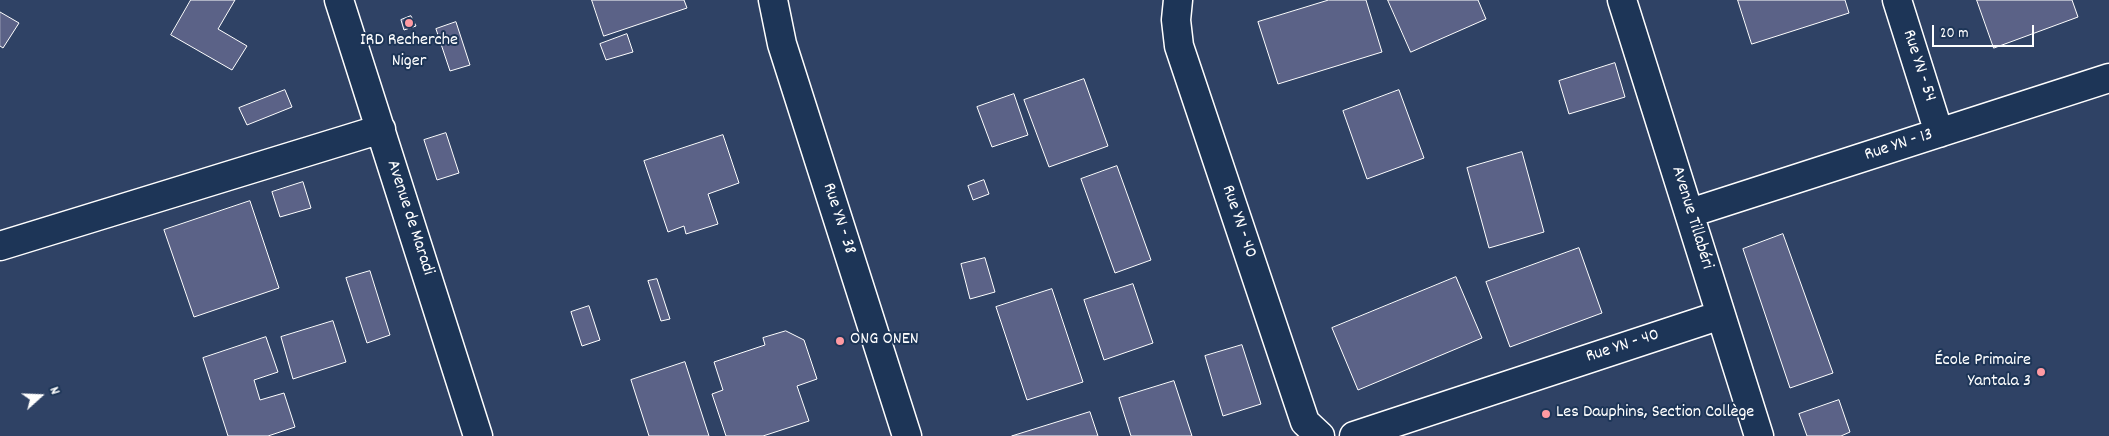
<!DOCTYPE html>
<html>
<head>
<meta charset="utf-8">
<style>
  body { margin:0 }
  #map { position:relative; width:2109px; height:436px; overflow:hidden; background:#2f4265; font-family:Dekko,sans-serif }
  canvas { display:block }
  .north { position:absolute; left:15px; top:371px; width:50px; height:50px; -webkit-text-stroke:4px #1d3557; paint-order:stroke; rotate:70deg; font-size:14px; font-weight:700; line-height:20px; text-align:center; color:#fff }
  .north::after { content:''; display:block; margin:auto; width:18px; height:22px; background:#fff; clip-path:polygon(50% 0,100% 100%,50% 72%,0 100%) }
  .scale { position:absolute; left:1932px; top:25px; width:102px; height:22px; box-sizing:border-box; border:2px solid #fff; border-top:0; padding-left:6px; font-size:15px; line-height:18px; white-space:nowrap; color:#fff; -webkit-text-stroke:4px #1d3557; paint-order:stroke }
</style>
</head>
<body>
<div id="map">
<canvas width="2109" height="436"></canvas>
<div class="north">N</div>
<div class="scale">20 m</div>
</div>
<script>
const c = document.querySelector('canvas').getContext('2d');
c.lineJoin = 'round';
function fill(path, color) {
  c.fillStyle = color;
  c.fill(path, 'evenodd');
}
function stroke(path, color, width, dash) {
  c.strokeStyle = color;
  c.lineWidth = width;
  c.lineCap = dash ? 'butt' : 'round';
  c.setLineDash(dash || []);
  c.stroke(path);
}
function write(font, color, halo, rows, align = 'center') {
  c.font = font + ' Dekko,sans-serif';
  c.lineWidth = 4;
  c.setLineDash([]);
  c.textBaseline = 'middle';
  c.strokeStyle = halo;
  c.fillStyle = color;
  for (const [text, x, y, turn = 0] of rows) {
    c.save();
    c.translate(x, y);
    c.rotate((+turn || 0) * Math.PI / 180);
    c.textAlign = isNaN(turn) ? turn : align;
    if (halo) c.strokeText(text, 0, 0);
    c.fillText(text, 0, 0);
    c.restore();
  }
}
const building = new Path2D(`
  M191 0H235L218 29 247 46 232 70 171 35Z
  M592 0H684L687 8 604 36Z
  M1329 0H1366L1382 52 1278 84 1258 22Z
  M1388 0H1478L1486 19 1411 52Z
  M1738 0H1845L1849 13 1752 44Z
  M1977 0H2072L2078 17 1994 48Z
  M0 12 19 23 3 48 0 46Z
  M411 16 416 26 404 30 401 20Z
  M456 22 470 65 450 71 436 29Z
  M627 34 633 52 606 60 600 44Z
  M1615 63 1625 97 1569 114 1559 81Z
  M1084 79 1108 146 1049 167 1024 100Z
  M285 90 292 107 247 125 239 108Z
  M1399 90 1424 158 1367 179 1343 111Z
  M1014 94 1028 135 992 147 977 107Z
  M446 133 459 173 437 180 424 140Z
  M723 135 739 183 708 194 718 224 686 234 684 226 668 232 644 161Z
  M1522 152 1544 232 1489 248 1467 168Z
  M1117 166 1151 260 1115 273 1081 179Z
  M984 180 989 194 973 200 968 186Z
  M303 182 311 208 280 217 272 192Z
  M250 201 279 288 194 317 164 230Z
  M1783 234 1833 373 1790 388 1743 249Z
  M1579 248 1602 313 1510 347 1486 282Z
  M985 258 995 292 970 299 961 264Z
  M370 271 390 335 367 343 346 278Z
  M1456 277 1482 338 1358 390 1332 328Z
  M657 279 670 319 661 321 648 281Z
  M1133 284 1153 343 1104 360 1084 300Z
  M1052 289 1083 382 1027 400 996 307Z
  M589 306 600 340 582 346 571 312Z
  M333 321 346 362 293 379 281 337Z
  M786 331 804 340 817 379 797 386 809 421 763 436H726L712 394 723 390 714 362 765 345 763 338Z
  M266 337 278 372 254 380 260 400 284 393 295 427 268 436H228L203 358Z
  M1242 345 1261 404 1223 416 1205 356Z
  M685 362 709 436H649L631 380Z
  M1174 381 1192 436H1131L1119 398Z
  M1839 400 1850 432 1841 436H1807L1799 414Z
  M1090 412 1098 436H1012Z`);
const minor = new Path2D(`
  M339 0 478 436
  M773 0 782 44 907 436
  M1178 0 1176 20 1179 46 1305 422 1320 436
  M1622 0 1759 436
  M1897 0 1939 133
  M1690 213 2109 78
  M0 246 381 129
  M1354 436 1721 315`);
const markers = [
  [409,23,5,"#ff9aa2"],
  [840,341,5,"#ff9aa2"],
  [2041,372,5,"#ff9aa2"],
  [1546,414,5,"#ff9aa2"]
];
const poiNames = [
  ["IRD Recherche",409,42,"center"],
  ["Niger",409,63,"center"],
  ["ONG ONEN",850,341],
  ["École Primaire",2031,362,"right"],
  ["Yantala 3",2031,383,"right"],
  ["Les Dauphins, Section Collège",1556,414]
];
const streetNames = [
  ["Rue YN - 54",1918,66,72],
  ["Rue YN - 13",1899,146,-18],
  ["Avenue de Maradi",409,218,72],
  ["Avenue Tillabéri",1691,218,73],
  ["Rue YN - 38",838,219,72],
  ["Rue YN - 40",1238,222,71],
  ["Rue YN - 40",1623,347,-18]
];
fill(building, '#5b6287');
stroke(building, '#fff', 1);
stroke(minor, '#fff', 31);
stroke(minor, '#1d3557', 28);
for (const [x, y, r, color] of markers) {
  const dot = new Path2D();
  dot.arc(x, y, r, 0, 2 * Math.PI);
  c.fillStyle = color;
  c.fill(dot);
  stroke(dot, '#1d3557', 2);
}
write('18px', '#fff', '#1d3557', poiNames, 'left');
write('18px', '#fff', '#1d3557', streetNames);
</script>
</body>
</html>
